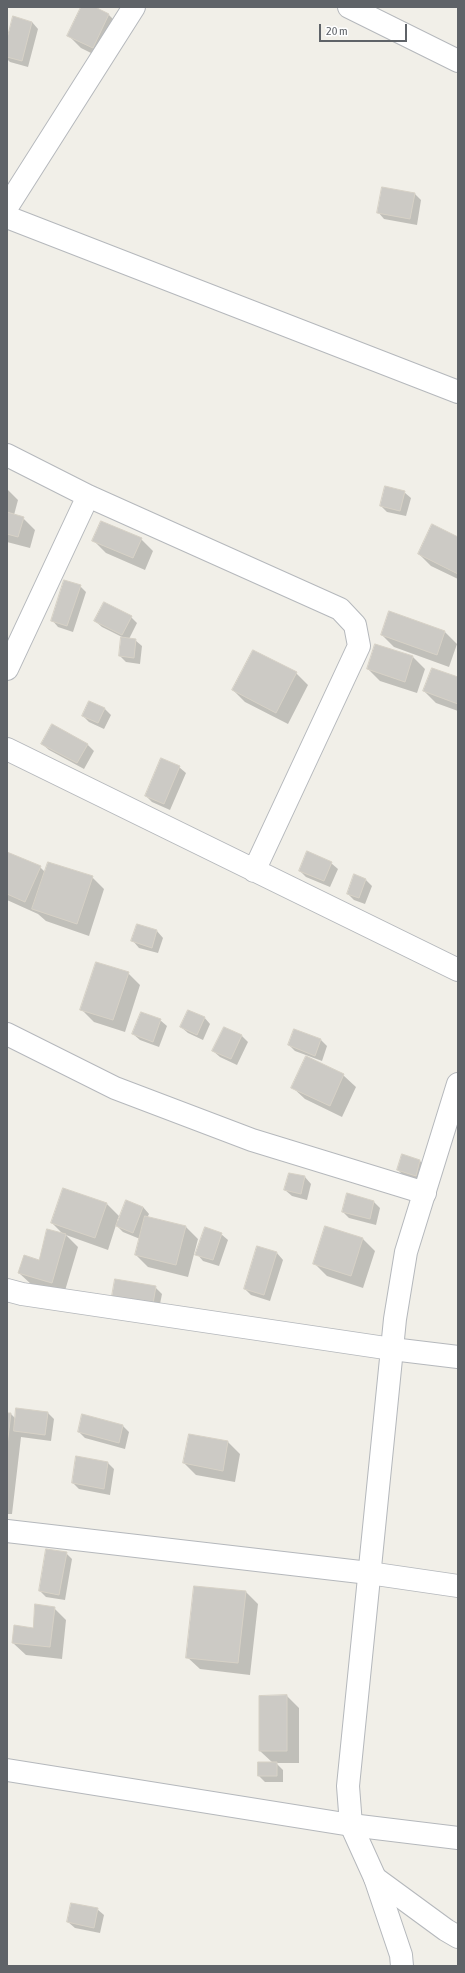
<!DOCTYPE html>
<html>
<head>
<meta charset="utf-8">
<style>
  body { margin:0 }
  #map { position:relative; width:465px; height:1973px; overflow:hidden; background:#f1efe8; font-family:"Asap Condensed",sans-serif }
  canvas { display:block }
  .frame { position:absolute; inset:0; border:8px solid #5f6368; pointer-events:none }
  .scale { position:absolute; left:319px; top:24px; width:88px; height:18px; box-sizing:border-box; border:2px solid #5f6368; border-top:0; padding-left:5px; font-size:12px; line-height:14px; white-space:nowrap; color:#5f6368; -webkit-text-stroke:3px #fff; paint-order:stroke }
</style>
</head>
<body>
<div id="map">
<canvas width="465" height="1973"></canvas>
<div class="frame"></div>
<div class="scale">20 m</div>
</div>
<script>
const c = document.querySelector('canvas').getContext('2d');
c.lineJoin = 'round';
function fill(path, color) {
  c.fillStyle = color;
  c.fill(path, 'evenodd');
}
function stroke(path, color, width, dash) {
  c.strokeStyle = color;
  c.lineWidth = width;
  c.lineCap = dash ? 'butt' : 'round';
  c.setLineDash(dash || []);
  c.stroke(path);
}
const shadow = new Path2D(`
  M82 7H92L109 15 121 27 105 60 81 48 69 36Z
  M14 18 32 22 38 29 28 67 10 62 7 59V43Z
  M382 188 415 194 421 200 417 225 384 219 378 212Z
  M7 489 18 500 14 515 23 518 35 530 30 548 7 542Z
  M404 492 411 498 406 516 387 512 381 506Z
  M458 538V579L431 566 419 554Z
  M141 539 153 551 145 570 106 553 93 540Z
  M80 586 86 592 73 632 58 627 52 620Z
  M390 613 445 632 457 644 449 667 394 647 382 635Z
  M131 617 137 623 129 639 135 640 142 646 140 664 126 662 120 656 122 637 102 627 95 621Z
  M413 657 425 669 417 693 380 681 368 669Z
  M296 673 308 685 288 724 245 702 233 690Z
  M458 678V711L436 703 424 691Z
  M89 702 105 709 111 715 104 729 89 722 83 716Z
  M42 744H87L94 751 84 769 49 750Z
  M179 767 186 773 170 810 152 802 146 796Z
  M7 853 40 867 46 873 92 877 104 889 89 936 46 921 38 914 7 900Z
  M331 863 338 869 330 887 306 877 300 871Z
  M366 880 372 886 365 904 354 900 348 894Z
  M137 925 157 931 163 938 158 953 139 948 133 941Z
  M128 973 140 985 125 1032 94 1022 82 1010Z
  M204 1017 210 1024 203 1040 188 1033 181 1027Z
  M160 1020 167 1026 159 1047 140 1040 133 1034Z
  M224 1028 242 1036 248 1042 237 1065 220 1057 213 1051Z
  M294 1030 321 1040 327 1046 322 1061 295 1051 289 1045Z
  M343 1075 356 1087 342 1117 305 1099 292 1087Z
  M402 1155 420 1161 426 1167 422 1181 404 1176 398 1170Z
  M289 1174 305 1177 311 1184 307 1200 292 1196 285 1190Z
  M374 1202 380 1208 376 1225 349 1218 343 1212Z
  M107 1204 119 1216 117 1221H119L143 1207 149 1214 147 1218 186 1227 198 1239 188 1277 148 1267 136 1255 140 1239 123 1232 116 1225 108 1250 66 1235 78 1247 64 1294 32 1285 19 1273 39 1261 64 1235 52 1223Z
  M221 1234 228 1240 219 1266 203 1261 197 1254Z
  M363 1239 375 1251 363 1288 327 1276 315 1264Z
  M277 1253 283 1260 270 1301 251 1295 245 1289Z
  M155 1287 162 1294 159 1309 120 1302 114 1296Z
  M48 1413 54 1419 51 1441 21 1437 12 1514H7V1414H11L16 1419Z
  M83 1416 123 1426 129 1432 125 1449 85 1438 79 1432Z
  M228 1442 240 1454 235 1482 196 1475 184 1463Z
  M108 1463 114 1469 110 1495 79 1489 73 1483Z
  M66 1553 72 1559 65 1600 46 1597 40 1591Z
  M246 1592 258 1604 250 1675 200 1669 187 1657Z
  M54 1608 66 1620 62 1659 26 1655 13 1643 34 1629Z
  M287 1696 299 1708V1763H276L283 1770V1782H265L259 1776 273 1763 260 1751Z
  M97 1909 104 1915 100 1933 75 1928 68 1922Z`);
const building = new Path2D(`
  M81 7H95L109 14 93 48 67 36Z
  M13 16 32 22 22 61 7 57V39Z
  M382 187 415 193 410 219 377 213Z
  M385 486 405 491 400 511 380 506Z
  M7 512 24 517 18 537 7 534Z
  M101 521 142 538 133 558 92 541Z
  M432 524 458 537V574L418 554Z
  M64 580 81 585 67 626 51 621Z
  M104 602 132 616 122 635 94 621Z
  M389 611 445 631 437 655 381 635Z
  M121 637 136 639 134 658 119 656Z
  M375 644 413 656 405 682 367 669Z
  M253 650 297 672 276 713 232 690Z
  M432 668 458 677V704L423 691Z
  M89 701 105 708 98 723 82 716Z
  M52 724 88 744 77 763 41 744Z
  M161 758 180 766 164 804 145 796Z
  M307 851 332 862 324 881 299 871Z
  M7 852 41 866 25 902 7 894Z
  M48 862 93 876 77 924 32 909Z
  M354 874 366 879 359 898 347 894Z
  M137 924 157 930 152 948 131 941Z
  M96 962 129 972 113 1020 80 1010Z
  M188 1010 205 1017 197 1035 180 1027Z
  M141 1012 161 1019 153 1042 132 1034Z
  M224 1027 242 1035 231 1059 212 1051Z
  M294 1029 321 1039 315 1056 288 1045Z
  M306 1056 344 1074 330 1106 291 1088Z
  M402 1154 420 1160 416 1176 397 1170Z
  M289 1173 305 1176 301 1194 284 1190Z
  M63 1188 107 1203 95 1238 51 1223Z
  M347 1193 374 1201 370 1219 342 1212Z
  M126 1200 143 1207 133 1233 116 1226Z
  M145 1216 186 1226 176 1265 135 1255Z
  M325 1226 363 1238 351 1276 313 1264Z
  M205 1227 222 1233 213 1260 195 1255Z
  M47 1229 66 1234 52 1283 18 1273 24 1255 39 1260Z
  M257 1246 277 1252 264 1295 244 1289Z
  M115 1279 156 1286 153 1304 112 1296Z
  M16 1408 48 1412 45 1435 14 1431Z
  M7 1413H11L7 1446Z
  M82 1414 123 1425 119 1443 78 1432Z
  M189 1434 228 1441 223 1471 183 1463Z
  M76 1456 108 1462 104 1489 72 1483Z
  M46 1549 67 1552 59 1595 39 1591Z
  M194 1586 246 1591 238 1663 186 1658Z
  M35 1604 55 1607 50 1647 12 1643 14 1625 33 1628Z
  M287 1695V1751H259V1696Z
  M258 1762H277V1776H258Z
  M71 1903 98 1908 94 1928 67 1922Z`);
const minor = new Path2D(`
  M349 7 458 61
  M7 207 134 7
  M7 455 88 496 340 609 355 625 359 646 254 871
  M7 669 88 496
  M7 749 458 970
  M7 1034 115 1088 252 1140 425 1193
  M7 1290 22 1294 392 1349 458 1357
  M7 1531 369 1573 458 1586
  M7 1770 351 1825 458 1838
  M375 1878 446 1930 458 1937`);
const tertiary = new Path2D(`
  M7 217 458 392
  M402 1966 401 1955 375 1878 351 1825 348 1786 395 1319 406 1252 458 1084`);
fill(shadow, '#0003');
fill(building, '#cccac5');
stroke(building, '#d6d1c6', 1);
stroke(minor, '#b5b8bc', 24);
stroke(tertiary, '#b5b8bc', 24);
stroke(minor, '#fff', 22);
stroke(tertiary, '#fff', 22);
</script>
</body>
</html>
